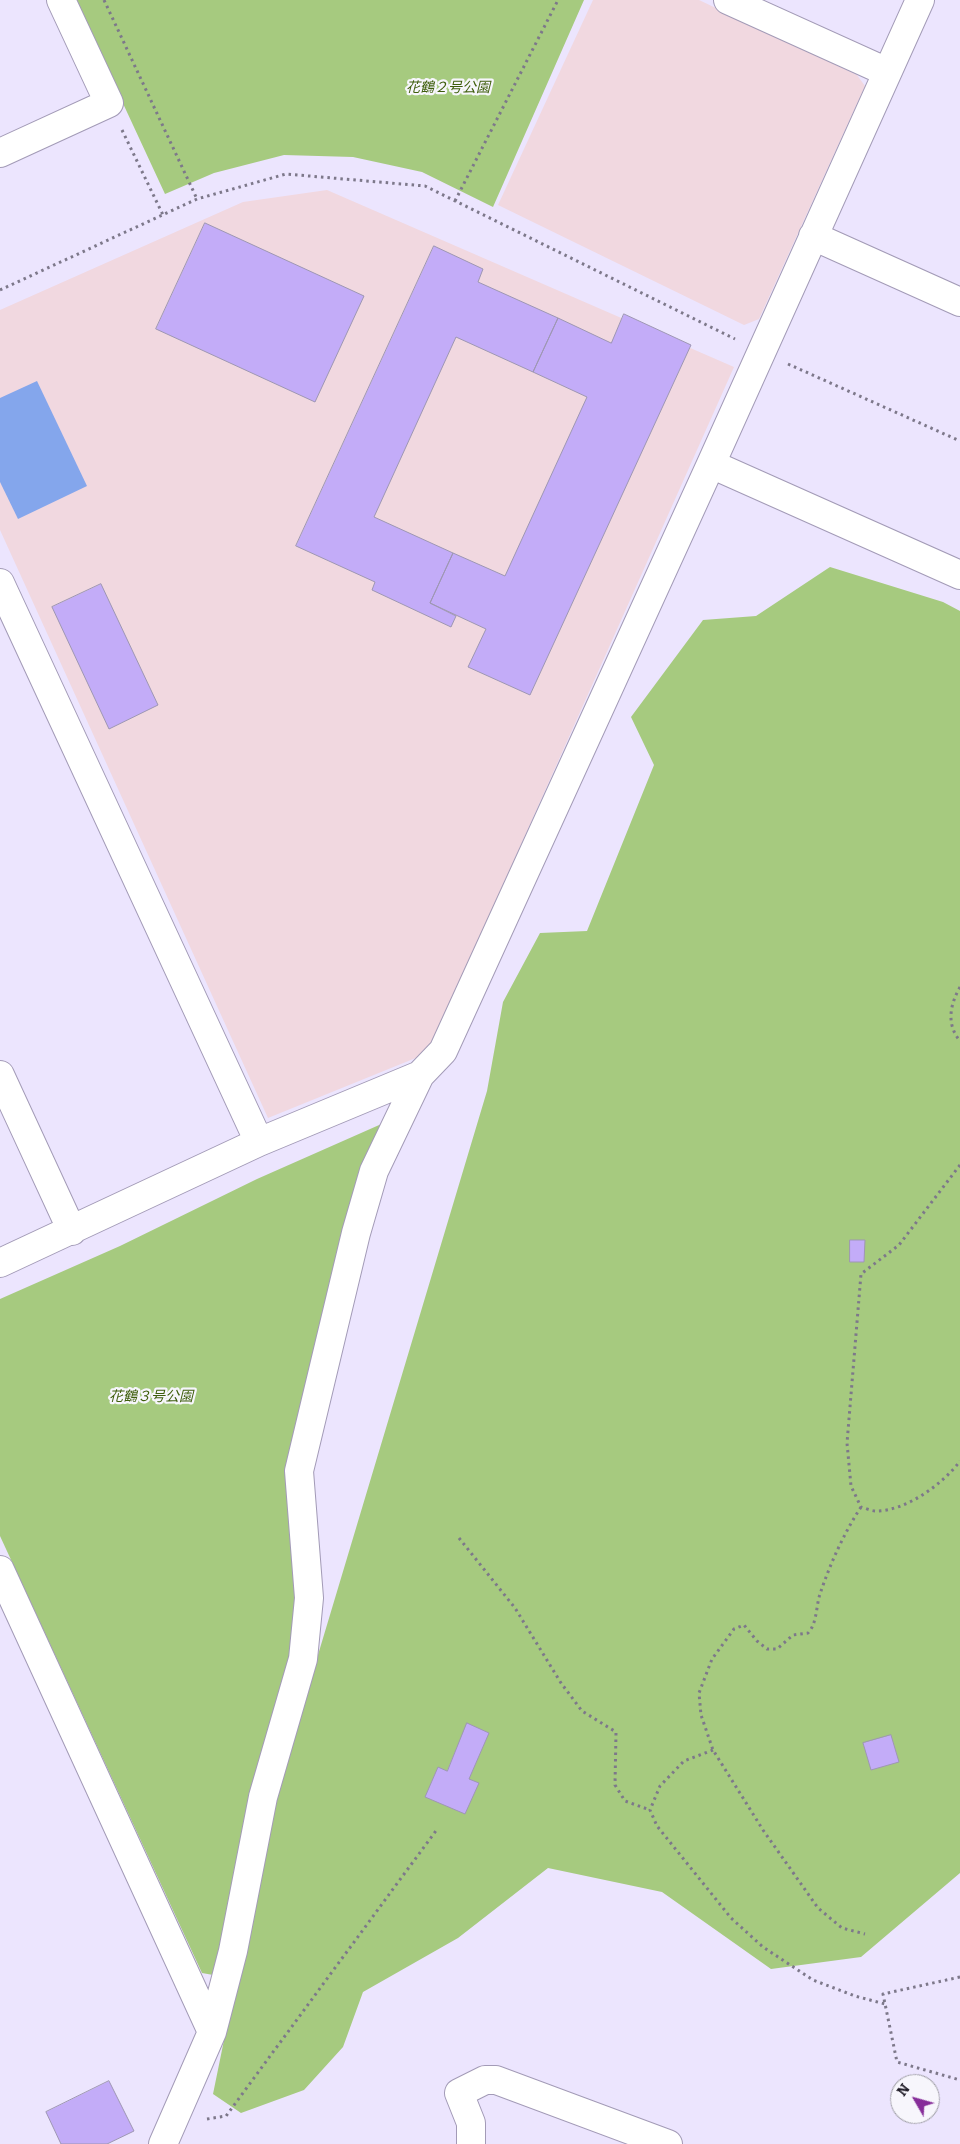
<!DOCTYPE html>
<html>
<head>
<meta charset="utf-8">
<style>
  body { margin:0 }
  #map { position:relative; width:960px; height:2144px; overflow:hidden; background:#ece5fe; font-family:Bitter,serif }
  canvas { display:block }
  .north { position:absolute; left:890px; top:2074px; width:50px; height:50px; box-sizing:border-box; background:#f7f6fc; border:1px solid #9f9ea6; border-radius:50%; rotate:308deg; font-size:14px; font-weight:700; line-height:20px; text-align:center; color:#1c1924 }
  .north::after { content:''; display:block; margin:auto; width:18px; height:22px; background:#862d99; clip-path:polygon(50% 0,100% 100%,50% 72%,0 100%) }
</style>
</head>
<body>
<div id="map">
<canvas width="960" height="2144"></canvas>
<div class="north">N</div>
</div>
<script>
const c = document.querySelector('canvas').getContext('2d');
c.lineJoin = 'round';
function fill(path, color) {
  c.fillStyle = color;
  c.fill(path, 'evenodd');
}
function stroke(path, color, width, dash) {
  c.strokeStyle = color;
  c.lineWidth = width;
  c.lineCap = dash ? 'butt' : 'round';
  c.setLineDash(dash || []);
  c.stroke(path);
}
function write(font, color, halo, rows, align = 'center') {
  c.font = font + ' Bitter,"Noto Sans JP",serif';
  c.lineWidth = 4.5;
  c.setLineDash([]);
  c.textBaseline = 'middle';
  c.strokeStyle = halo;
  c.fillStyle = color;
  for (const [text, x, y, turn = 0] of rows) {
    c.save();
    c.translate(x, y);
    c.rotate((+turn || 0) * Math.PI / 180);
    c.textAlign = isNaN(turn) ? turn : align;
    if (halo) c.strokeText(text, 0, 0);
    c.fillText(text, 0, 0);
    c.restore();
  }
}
const education = new Path2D(`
  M593 0H699L857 75 865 86 759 319 744 325 498 205Z
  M327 190 734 367 428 1053 268 1118 0 530V310L243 202Z`);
const green = new Path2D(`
  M75 0H584L493 207 422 172 353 157 284 155 214 173 165 194Z
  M830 567 943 602 960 611V1873L861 1957 771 1969 662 1892 548 1868 458 1938 363 1992 343 2047 304 2090 241 2113 213 2094 270 1815 487 1091 503 1002 540 933 587 931 654 765 631 717 703 620 756 616Z
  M395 1118 287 1472 300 1601 289 1677 219 1976 202 1973 0 1536V1299L120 1246 257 1179Z`);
const water = new Path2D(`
  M37 381 87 486 18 519 0 482V398Z`);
const building = new Path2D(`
  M205 223 364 296 315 402 156 329Z
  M434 246 483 269 478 282 558 318 533 372 456 337 374 517 453 553 430 603 456 616 451 627 372 590 375 582 296 546Z
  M624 314 691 345 530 695 468 667 486 629 430 603 453 553 505 576 587 397 533 372 558 318 611 343Z
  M101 584 158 705 109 729 52 607Z
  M850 1240H865L864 1262H850Z
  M467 1723 489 1733 469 1779 479 1783 465 1814 425 1797 438 1767 447 1771Z
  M891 1735 899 1762 871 1770 863 1743Z
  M109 2081 134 2131 107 2144H61L46 2112Z`);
const path = new Path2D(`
  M104 0 197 199
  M122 130 163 215
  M455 201 558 0
  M0 290 197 199 286 174 425 186 735 339
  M788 364 960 441
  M960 987C950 1005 946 1024 960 1041
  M960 1165 899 1245 861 1274 847 1443 851 1486 861 1507C865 1508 871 1511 876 1511 906 1511 943 1484 960 1461
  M861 1507C844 1533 830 1564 820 1594 816 1606 817 1624 808 1633L793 1635 777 1649H767L757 1641 744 1625 734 1629 712 1659 699 1693 701 1715 713 1750 763 1830 818 1908 842 1928 865 1934
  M459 1538 515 1608 561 1683 582 1711 616 1732 615 1785 625 1801 650 1810
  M713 1750 684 1761 660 1786 650 1810 657 1826 731 1918 763 1947 813 1980 855 1996 885 2004
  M960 1977 883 1994 897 2062 960 2080
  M207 2119 226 2116 438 1828`);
const minor = new Path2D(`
  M728 0 887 72
  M0 153 109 103 61 0
  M813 236 960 302
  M711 464 960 575
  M0 583 259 1142
  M0 1075 72 1231
  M0 1263 259 1142 420 1075 443 1051 711 464 920 0
  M0 1570 212 2032
  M163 2144 212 2032 233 1951 263 1797 303 1659 309 1598 299 1471 356 1233 374 1171 420 1075
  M471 2144V2123L459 2093 485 2080H496L668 2144`);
const parkNames = [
  ["花鶴２号公園",448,88],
  ["花鶴３号公園",151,1397]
];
fill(education, '#f1d8e0');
fill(green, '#a6ca7f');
fill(water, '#84a6ec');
fill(building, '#c3acf8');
stroke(building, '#9e97b3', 1);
stroke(minor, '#a39bb7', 30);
stroke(path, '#7d788a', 3, [2.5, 4]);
stroke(minor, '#fff', 28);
write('italic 14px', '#3e5e0c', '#f7f6fc', parkNames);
</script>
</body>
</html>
